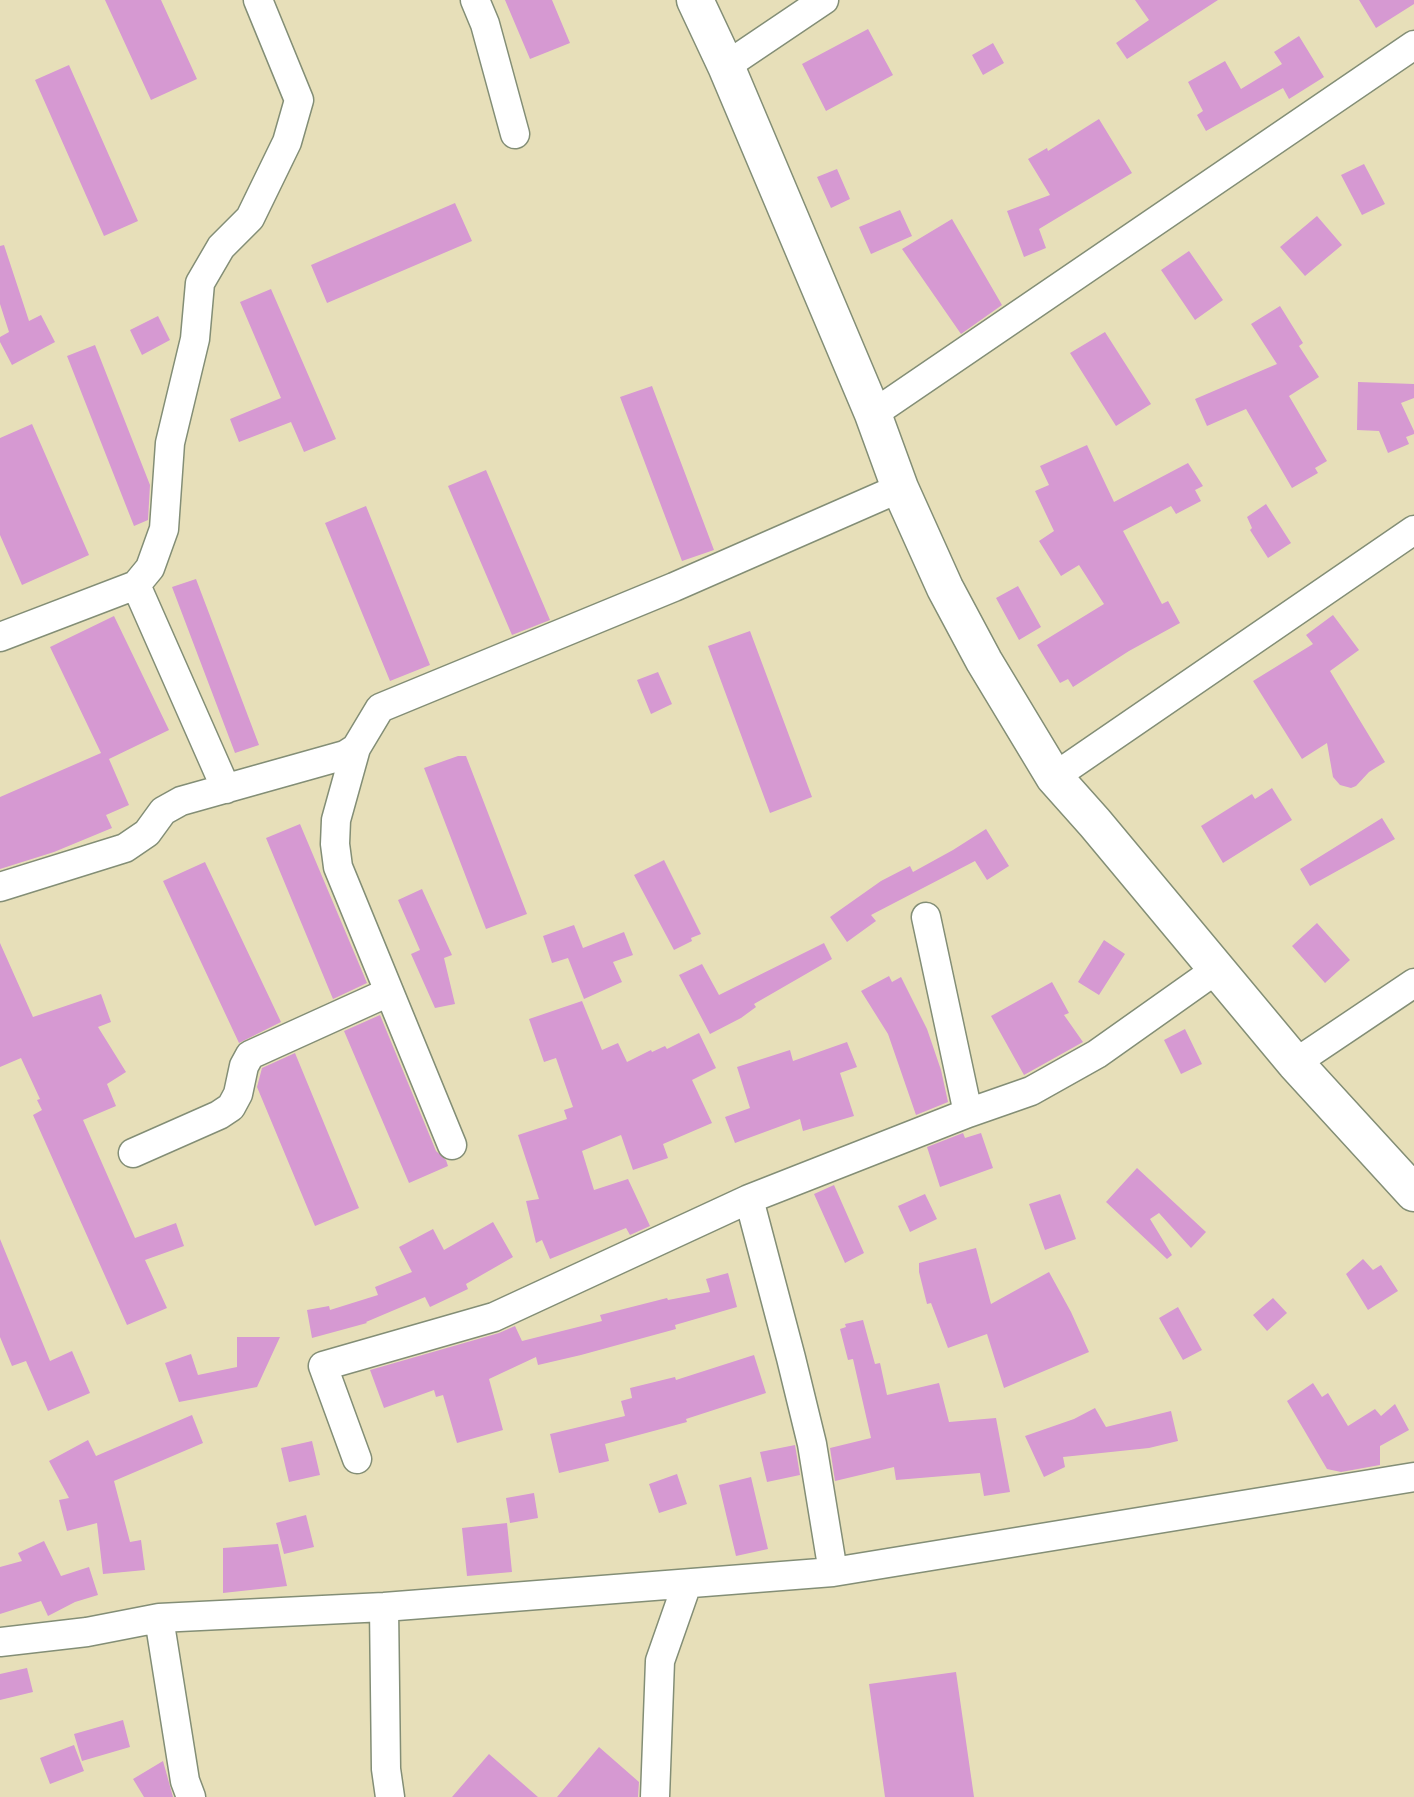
<!DOCTYPE html>
<html>
<head>
<meta charset="utf-8">
<style>
  body { margin:0 }
  canvas { display:block; background:#e7dfb9 }
</style>
</head>
<body>
<canvas width="1414" height="1797"></canvas>
<script>
const c = document.querySelector('canvas').getContext('2d');
c.lineJoin = 'round';
function fill(path, color) {
  c.fillStyle = color;
  c.fill(path, 'evenodd');
}
function stroke(path, color, width, dash) {
  c.strokeStyle = color;
  c.lineWidth = width;
  c.lineCap = dash ? 'butt' : 'round';
  c.setLineDash(dash || []);
  c.stroke(path);
}
const building = new Path2D(`
  M105 0H161L197 79 151 100Z
  M505 0H552L570 43 530 59Z
  M1135 0H1218L1127 59 1116 43 1149 20Z
  M1359 0H1414V4L1376 28Z
  M868 29 893 75 826 111 802 64Z
  M1299 36 1324 77 1289 99 1283 88 1206 131 1197 115 1203 111 1188 82 1225 61 1241 89 1282 64 1274 52Z
  M993 43 1004 63 983 75 972 55Z
  M69 65 138 221 104 236 35 80Z
  M1099 119 1132 173 1039 229 1046 248 1024 257 1007 211 1050 195 1028 159 1047 148 1048 151Z
  M1364 164 1385 204 1362 215 1341 175Z
  M837 169 850 199 831 208 817 177Z
  M455 203 472 241 327 303 311 265Z
  M900 210 912 236 871 254 859 227Z
  M1317 216 1342 245 1305 276 1280 247Z
  M952 219 1002 305 961 334 902 249Z
  M4 245 29 321 41 315 55 342 12 365 0 342V337L9 332 0 304V246Z
  M1189 251 1223 300 1195 320 1161 270Z
  M271 289 336 439 304 452 291 422 239 442 230 419 281 398 240 302Z
  M1280 306 1303 343 1299 346 1319 377 1289 396 1327 461 1315 468 1318 473 1292 488 1246 409 1207 426 1195 399 1277 364 1251 324Z
  M158 316 170 340 142 355 130 330Z
  M1105 332 1151 404 1116 426 1070 353Z
  M95 345 150 485 148 520 134 526 67 356Z
  M1358 382 1414 384V398L1401 403 1414 431V434L1406 437 1409 444 1388 453 1379 431 1357 430Z
  M652 386 714 550 682 561 620 397Z
  M32 424 89 555 22 585 0 535V438Z
  M1087 445 1114 502 1188 463 1203 486 1195 490 1201 501 1176 514 1171 506 1123 531 1162 604 1168 601 1180 623 1129 651 1073 687 1068 679 1060 683 1037 645 1104 604 1079 565 1061 576 1039 541 1054 531 1035 491 1049 485 1040 466Z
  M486 470 550 620 512 635 448 486Z
  M1266 504 1291 543 1268 558 1250 530 1252 528 1247 517Z
  M366 506 430 665 390 681 325 523Z
  M196 579 259 745 235 753 172 587Z
  M1018 586 1041 627 1019 640 996 598Z
  M1333 615 1359 650 1330 671 1385 762 1369 772 1356 786 1351 788 1340 785 1333 777 1327 743 1302 759 1253 681 1313 644 1306 635Z
  M114 616 169 730 109 759 129 805 106 815 112 828 54 852 0 869V797L101 753 50 647Z
  M750 631 812 797 770 813 708 646Z
  M658 672 672 704 651 714 637 680Z
  M458 756H466L527 914 486 929 424 768Z
  M1272 788 1292 820 1223 863 1201 826 1252 794 1255 799Z
  M1382 818 1395 839 1310 886 1300 869Z
  M300 824 367 983 333 999 266 838Z
  M986 829 1009 866 987 880 975 861 871 915 876 921 847 942 830 917 881 881 910 866 913 872 953 850Z
  M664 860 701 934 691 938 692 941 674 950 634 875Z
  M205 862 281 1022 239 1043 163 881Z
  M422 889 452 955 444 958 455 1004 435 1008 411 954 420 950 398 900Z
  M1317 923 1350 960 1325 983 1292 946Z
  M574 925 583 948 624 932 633 955 613 962 622 982 584 999 568 958 552 963 543 936Z
  M1104 940 1125 954 1099 995 1078 982Z
  M0 943 33 1017 101 994 111 1022 98 1027 126 1072 107 1084 116 1106 83 1120 135 1238 176 1223 184 1246 145 1260 167 1308 127 1325 33 1115 42 1110 37 1100 40 1099 21 1058 0 1067Z
  M824 943 832 959 754 1004 756 1007 741 1018 710 1034 679 975 702 964 719 995Z
  M889 976 892 982 901 977 927 1029 941 1070 948 1102 916 1115 888 1034 861 991Z
  M1052 982 1069 1013 1064 1015 1083 1042 1024 1075 991 1016Z
  M582 1001 602 1050 618 1043 627 1062 651 1050 652 1052 665 1046 667 1049 699 1033 716 1068 692 1080 712 1123 663 1144 668 1158 633 1170 621 1135 582 1151 594 1190 628 1179 650 1226 630 1235 626 1228 550 1259 542 1240 536 1243 526 1201 539 1199 518 1135 567 1119 564 1110 573 1107 556 1058 544 1062 529 1019Z
  M380 1015 436 1151 446 1160 448 1166 409 1183 344 1031Z
  M1185 1029 1202 1064 1181 1074 1164 1040Z
  M847 1042 857 1067 840 1073 854 1116 803 1131 800 1119 735 1143 725 1117 750 1108 737 1067 790 1050 793 1061Z
  M295 1053 359 1208 315 1226 257 1087 262 1068Z
  M963 1133 965 1138 981 1133 993 1168 940 1187 927 1147Z
  M1137 1168 1206 1232 1191 1248 1159 1213 1150 1219 1172 1255 1167 1259 1106 1202Z
  M834 1185 864 1253 845 1263 814 1194Z
  M925 1194 937 1219 910 1232 898 1206Z
  M1060 1194 1076 1239 1045 1250 1029 1204Z
  M493 1222 513 1257 466 1284 468 1289 430 1307 425 1297 366 1322 367 1323 312 1338 307 1310 329 1306 330 1310 378 1295 375 1287 412 1272 399 1247 433 1229 444 1250Z
  M0 1239 50 1361 72 1351 90 1393 48 1411 26 1361 12 1366 0 1337Z
  M976 1248 991 1304 1049 1272 1071 1312 1089 1352 1004 1388 987 1334 948 1348 931 1303 927 1304 919 1272V1263Z
  M1363 1259 1373 1270 1381 1265 1398 1291 1368 1310 1346 1274Z
  M728 1273 737 1307 675 1325 676 1329 581 1355 538 1365 536 1357 489 1379 503 1430 457 1443 443 1395 436 1397 434 1390 384 1408 370 1370 499 1333 515 1326 522 1341 602 1321 600 1315 667 1298 668 1300 710 1292 706 1279Z
  M1273 1298 1287 1313 1267 1331 1253 1315Z
  M1178 1307 1202 1350 1183 1360 1159 1318Z
  M863 1320 875 1364 880 1363 887 1395 939 1383 949 1422 996 1418 1010 1492 984 1496 980 1473 896 1480 894 1467 835 1481 830 1448 871 1438 853 1359 848 1360 840 1329 846 1327 845 1324Z
  M237 1337H280L257 1387 179 1402 165 1363 191 1354 198 1375 237 1367Z
  M754 1355 766 1393 686 1419 687 1422 605 1444 609 1461 559 1473 550 1434 625 1416 621 1401 632 1398 630 1388 675 1377 676 1380Z
  M1313 1383 1322 1397 1328 1393 1348 1426 1375 1409 1381 1416 1395 1404 1409 1430 1380 1446V1465L1341 1472 1327 1469 1287 1401Z
  M1095 1408 1106 1427 1171 1411 1178 1441 1149 1448 1063 1457 1065 1467 1044 1477 1025 1436 1074 1419Z
  M192 1415 203 1443 114 1481 130 1542 141 1540 145 1570 103 1574 97 1523 67 1531 59 1500 69 1498 49 1461 88 1440 96 1456Z
  M312 1441 320 1475 289 1482 281 1448Z
  M795 1445 800 1475 767 1482 760 1452Z
  M677 1474 687 1504 659 1513 649 1484Z
  M751 1477 768 1549 736 1556 719 1485Z
  M534 1493 538 1518 510 1523 506 1498Z
  M306 1515 314 1547 284 1554 276 1523Z
  M507 1523 512 1572 467 1576 462 1528Z
  M44 1541 61 1576 89 1567 98 1595 75 1602 48 1616 41 1601 0 1614V1567L22 1561 18 1553Z
  M278 1544 287 1586 223 1593V1548Z
  M27 1668 33 1692 0 1700V1674Z
  M956 1672 974 1797H885L869 1684Z
  M123 1720 130 1747 82 1761 74 1734Z
  M74 1745 84 1771 50 1784 40 1758Z
  M599 1747 639 1782 638 1797H557Z
  M489 1754 538 1797H452Z
  M163 1761 173 1797H144L133 1779Z`);
const minor = new Path2D(`
  M475 0 485 24 515 134
  M726 66 824 0
  M873 414 1414 45
  M136 585 226 789
  M0 637 136 585 150 568 164 529 170 443 195 339 200 283 221 247 250 218 287 142 299 100 258 0
  M356 748 336 820 335 844 338 867 452 1145
  M1054 777 1414 530
  M0 887 125 848 147 833 163 811 181 801 345 755 356 748 380 708 674 587 900 488
  M926 917 968 1113
  M1295 1063 1414 983
  M133 1153 219 1115 231 1107 238 1094 244 1066 250 1055 389 992
  M749 1199 791 1358 812 1444 833 1572
  M357 1459 323 1366 494 1317 749 1199 968 1113 1031 1091 1097 1054 1217 969
  M384 1607 386 1769 390 1797
  M159 1618 185 1781 191 1797
  M0 1642 87 1632 159 1618 384 1607 833 1572 1414 1477
  M655 1797 660 1661 687 1584`);
const tertiary = new Path2D(`
  M695 0 726 66 873 414 900 488 945 588 984 661 1054 777 1095 823 1295 1063 1414 1193`);
fill(building, '#d699d2');
stroke(minor, '#838e76', 31);
stroke(tertiary, '#838e76', 39);
stroke(minor, '#fff', 28);
stroke(tertiary, '#fff', 36);
</script>
</body>
</html>
